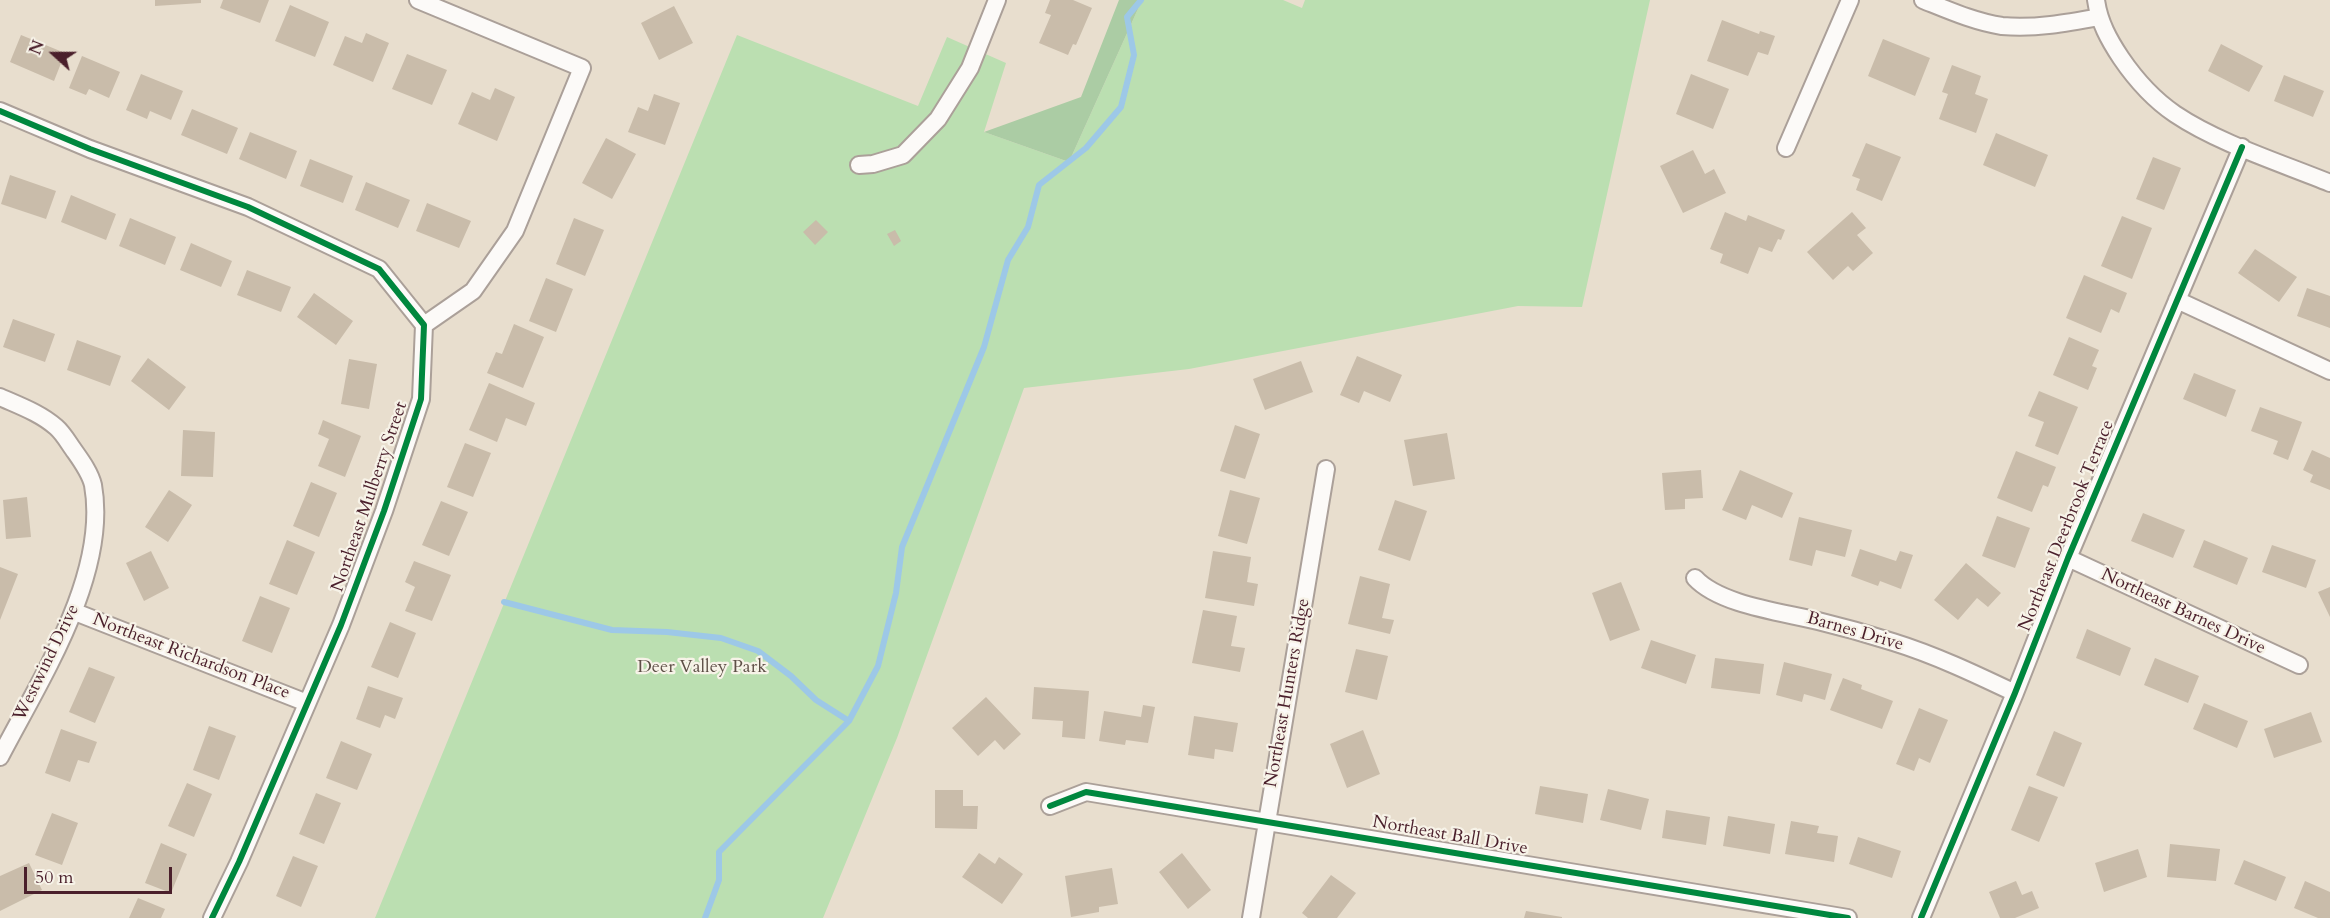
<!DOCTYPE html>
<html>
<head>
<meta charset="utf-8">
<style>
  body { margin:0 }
  #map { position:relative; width:2330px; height:918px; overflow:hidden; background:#e8dece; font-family:Cardo,serif }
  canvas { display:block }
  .north { position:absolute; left:24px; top:24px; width:60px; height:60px; -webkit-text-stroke:4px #f7f3e8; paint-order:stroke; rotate:291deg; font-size:16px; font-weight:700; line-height:24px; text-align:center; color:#4a1f2b }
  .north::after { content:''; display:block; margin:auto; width:21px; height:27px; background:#4a1f2b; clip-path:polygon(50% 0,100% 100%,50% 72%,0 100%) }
  .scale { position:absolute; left:24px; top:867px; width:148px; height:27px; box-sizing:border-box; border:3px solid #4a1f2b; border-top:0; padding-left:8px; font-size:18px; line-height:21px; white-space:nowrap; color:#4a1f2b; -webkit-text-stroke:4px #f7f3e8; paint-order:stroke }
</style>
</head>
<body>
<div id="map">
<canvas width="2330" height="918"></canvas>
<div class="north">N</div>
<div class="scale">50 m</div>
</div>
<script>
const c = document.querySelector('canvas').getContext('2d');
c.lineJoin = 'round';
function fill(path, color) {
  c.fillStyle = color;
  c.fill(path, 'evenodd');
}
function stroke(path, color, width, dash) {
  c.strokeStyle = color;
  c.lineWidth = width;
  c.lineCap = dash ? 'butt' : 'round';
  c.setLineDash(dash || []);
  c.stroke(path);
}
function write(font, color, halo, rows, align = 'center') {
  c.font = font + ' Cardo,serif';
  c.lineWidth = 4.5;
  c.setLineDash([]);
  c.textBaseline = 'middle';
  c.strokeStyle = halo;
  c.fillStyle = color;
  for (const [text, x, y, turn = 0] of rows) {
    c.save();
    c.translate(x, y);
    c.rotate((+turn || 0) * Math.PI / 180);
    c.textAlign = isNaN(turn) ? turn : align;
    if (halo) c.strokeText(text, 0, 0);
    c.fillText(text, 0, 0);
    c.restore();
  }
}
const green = new Path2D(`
  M1142 0H1283L1302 8 1305 0H1650L1582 307 1518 306 1189 369 1024 388 897 738 823 918H375L737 35 918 106 947 37 1006 63 984 132 1069 162Z`);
const forest = new Path2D(`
  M1119 0H1142L1069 162 984 132 1081 97Z`);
const stream = new Path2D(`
  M504 602 612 630 667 632 721 638 758 651 791 676 816 700 849 721
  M705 918 719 880V852L849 721 878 666 896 593 902 547 984 347 1008 260 1028 227 1039 185 1086 148 1121 107 1134 55 1127 17 1141 0`);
const building = new Path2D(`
  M155 0H201V3L155 6Z
  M223 0H269L260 23 220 8Z
  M1050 0H1073L1092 8 1076 45 1073 44 1068 55 1039 43 1051 15 1045 13Z
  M290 5 329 22 315 57 275 41Z
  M674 6 693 43 659 60 641 23Z
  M1722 20 1759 34 1760 31 1775 36 1768 55 1758 52 1748 76 1707 61Z
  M366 33 389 43 373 82 333 65 345 36 362 43Z
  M21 35 65 53 54 81 10 62Z
  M1883 39 1930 58 1915 96 1868 76Z
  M2221 44 2263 66 2249 92 2208 71Z
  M407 54 447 70 432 105 392 89Z
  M82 56 120 72 109 98 89 89 86 95 69 88Z
  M1952 65 1981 76 1975 94 1988 99 1976 133 1939 119 1948 94 1942 92Z
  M141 74 183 91 171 120 150 111 147 119 126 110Z
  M1691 74 1729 89 1713 129 1676 114Z
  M2284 75 2324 91 2313 117 2274 101Z
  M495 88 515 97 497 141 458 124 472 92 490 100Z
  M654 94 680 103 665 145 628 132 638 107 648 111Z
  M192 109 238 128 227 154 181 135Z
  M250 132 297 151 286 179 239 159Z
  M1996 133 2048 155 2035 187 1983 165Z
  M606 138 636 154 612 199 582 183Z
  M1866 143 1901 157 1882 201 1856 190 1860 179 1852 176Z
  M1693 150 1705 174 1714 169 1726 193 1683 213 1660 166Z
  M2153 157 2181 168 2164 210 2136 199Z
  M310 159 353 176 343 203 300 186Z
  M10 175 56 191 46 219 1 204Z
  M366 182 410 200 398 228 355 210Z
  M71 195 116 214 106 240 61 222Z
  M427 203 471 221 459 248 416 231Z
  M1725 212 1746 221 1748 215 1785 230 1781 240 1778 239 1772 252 1759 247 1748 274 1720 263 1723 254 1710 249Z
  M1852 212 1866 228 1857 235 1873 253 1853 271 1848 266 1833 280 1807 252Z
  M2122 216 2152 228 2132 279 2101 266Z
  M130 218 176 237 165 265 119 246Z
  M574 218 604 230 585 276 556 264Z
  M816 220 828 232 815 245 803 232Z
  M895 230 901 241 894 246 887 234Z
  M191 243 232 261 221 287 180 270Z
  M2255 249 2297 277 2279 302 2238 273Z
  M247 270 291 287 281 312 237 295Z
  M2084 275 2127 293 2119 313 2111 309 2101 333 2066 318Z
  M546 278 573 289 556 332 529 321Z
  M2307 288 2330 296V328L2297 316Z
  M314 293 353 321 336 345 297 317Z
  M13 319 55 334 45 362 3 347Z
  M514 324 544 337 523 388 487 373 496 352 502 354Z
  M2069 337 2099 350 2092 366 2097 368 2088 390 2053 375Z
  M77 340 121 356 110 386 67 370Z
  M1357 356 1402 375 1390 402 1364 391 1359 403 1340 395Z
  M148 358 186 387 169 410 131 381Z
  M349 359 377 364 369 409 341 404Z
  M1301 361 1313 392 1265 410 1253 379Z
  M2194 373 2236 390 2226 417 2183 399Z
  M489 383 535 403 526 426 506 418 497 442 469 430Z
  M2039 391 2078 407 2058 455 2035 446 2044 422 2028 416Z
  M2260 407 2302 422 2288 460 2273 454 2278 441 2251 431Z
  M323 420 361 436 345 477 318 466 329 439 318 434Z
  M1235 425 1260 434 1245 479 1220 471Z
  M183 430 215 432 213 477 181 476Z
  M1447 433 1455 479 1413 486 1404 440Z
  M465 443 491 453 473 497 447 487Z
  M2312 450 2330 458V490L2310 482 2313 475 2303 470Z
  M2016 451 2056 467 2048 487 2043 485 2032 512 1997 498Z
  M1701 470 1703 498 1685 499V509L1665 510 1662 473Z
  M1740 470 1793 493 1782 518 1752 505 1746 520 1722 510Z
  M311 482 337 493 319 537 293 526Z
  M169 490 192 505 168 542 145 527Z
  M1230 490 1260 498 1247 544 1218 536Z
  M27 497 31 537 6 539 3 500Z
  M1395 500 1427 511 1410 561 1378 550Z
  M441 501 468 512 449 556 422 545Z
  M2143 513 2185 530 2173 558 2131 541Z
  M1997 516 2030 528 2015 568 1982 556Z
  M1799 517 1852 530 1845 557 1816 550 1812 566 1789 560Z
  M287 540 315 552 297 595 269 584Z
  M2204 540 2248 558 2237 585 2193 567Z
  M2272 545 2316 560 2306 588 2262 572Z
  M1860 549 1896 561 1900 551 1913 555 1901 589 1880 581 1878 586 1851 576Z
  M151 551 169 588 144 601 126 563Z
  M1213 551 1251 557 1247 582 1258 584 1254 606 1205 598Z
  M414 561 451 575 432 621 405 611 415 587 405 582Z
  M1966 563 2001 593 1988 607 1977 598 1958 620 1934 600Z
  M0 567 18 574 0 620Z
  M1360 576 1390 584 1382 618 1394 620 1390 634 1348 624Z
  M1621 582 1640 630 1610 641 1592 593Z
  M2330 587V617L2318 592Z
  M260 596 290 608 272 653 242 641Z
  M1203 610 1237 616 1231 646 1245 648 1240 672 1192 663Z
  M390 622 416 633 398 678 371 667Z
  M2087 629 2131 648 2120 676 2076 658Z
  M1651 640 1696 655 1686 684 1641 668Z
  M1356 649 1388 656 1377 700 1345 692Z
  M1715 658 1764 664 1760 694 1711 688Z
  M2155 658 2199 676 2188 703 2144 685Z
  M1784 662 1832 674 1825 700 1804 694 1802 702 1776 695Z
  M89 667 115 677 95 723 69 712Z
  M1843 678 1862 685 1861 689 1893 701 1882 729 1830 710Z
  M368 686 403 698 395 719 385 715 380 728 356 719Z
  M1034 687 1089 691 1085 739 1062 737 1063 721 1032 719Z
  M986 697 1021 734 1004 750 995 740 978 756 952 728Z
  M2204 703 2248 721 2237 748 2193 729Z
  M1143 705 1155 707 1148 743 1126 740 1125 745 1099 741 1104 711 1141 717Z
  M1919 708 1948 720 1930 763 1919 758 1914 771 1896 764Z
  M2311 712 2322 742 2274 758 2264 729Z
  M1194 716 1238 723 1233 752 1215 749 1214 759 1188 755Z
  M209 726 236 736 219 780 193 770Z
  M61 729 97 742 89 763 78 760 70 782 45 773Z
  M1363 730 1380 774 1347 788 1330 744Z
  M2054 731 2082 743 2064 787 2036 775Z
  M341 741 372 754 357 790 326 778Z
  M187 783 212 794 194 837 168 826Z
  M1540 786 1588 794 1583 823 1535 814Z
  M2029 786 2058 797 2039 842 2011 830Z
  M1608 789 1649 799 1641 830 1600 820Z
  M935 790H963V806H978L977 829 935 828Z
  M316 793 341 803 324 844 299 834Z
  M1666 810 1710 817 1706 845 1662 838Z
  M52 813 78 823 62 865 35 855Z
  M1728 816 1775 824 1770 854 1723 846Z
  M1791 821 1819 826 1817 833 1838 836 1834 862 1785 854Z
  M1858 837 1901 851 1892 878 1849 864Z
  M161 843 187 854 171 893 145 883Z
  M2170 844 2220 849 2216 881 2167 877Z
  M2138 849 2147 877 2104 892 2095 863Z
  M979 853 995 864 999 857 1023 874 1002 904 962 877Z
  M1182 853 1211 890 1188 909 1159 872Z
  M293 856 318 866 301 907 276 896Z
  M2244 860 2286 877 2276 901 2234 884Z
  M29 863 42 890 0 911V876Z
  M1112 868 1118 904 1099 907V912L1071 917 1065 876Z
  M1331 875 1356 893 1337 918H1308L1302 913Z
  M2016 881 2022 895 2032 891 2039 908 2015 918H2000L1989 892Z
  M2305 881 2330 892V918H2318L2294 908Z
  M138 898 165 909 161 918H129Z
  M1526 911 1562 917V918H1524Z`);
const street = new Path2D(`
  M418 0 582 68 515 231 473 291 424 325
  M1923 0C1948 10 1975 22 2002 26 2035 29 2067 23 2099 17
  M2096 0C2099 22 2109 40 2121 58 2136 80 2153 99 2175 114 2218 143 2281 163 2330 183
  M0 111 90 149 248 207 379 269 424 325 421 399 384 511 341 625 239 862 212 918
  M1786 148 1850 0
  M859 165 873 164 903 155 938 119 970 68 997 0
  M2177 300 2330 371
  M0 397C20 406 40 413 56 427 63 433 68 442 73 449 80 459 90 472 93 485 109 574 40 680 0 757
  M2068 558 2299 665
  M1695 578C1720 605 1782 612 1818 621 1843 627 1868 634 1893 642 1935 655 1975 674 2015 693
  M75 612 307 703
  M1050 806 1086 792 1848 918
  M1251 918 1326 469
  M1921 918 2015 693 2068 558 2242 147`);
const cycleway = new Path2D(`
  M0 111 90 149 248 207 379 269 424 325 421 399 384 511 341 625 239 862 212 918
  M1050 806 1086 792 1848 918
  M1921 918 2015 693 2068 558 2242 147`);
const streetNames = [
  ["Northeast Mulberry Street",370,497,-71],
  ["Northeast Deerbrook Terrace",2067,526,-68],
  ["Northeast Barnes Drive",2183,612,25],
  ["Barnes Drive",1855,632,16],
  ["Northeast Richardson Place",191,657,21],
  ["Westwind Drive",47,663,-64],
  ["Northeast Hunters Ridge",1288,693,-80],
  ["Northeast Ball Drive",1450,836,10]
];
const parkNames = [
  ["Deer Valley Park",702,668]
];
fill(green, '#bbdfb1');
fill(forest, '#abcca4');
stroke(stream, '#9dc8e7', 6);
fill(building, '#c9bcaa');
stroke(street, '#aba099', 20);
stroke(street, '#fcfaf8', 16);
stroke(cycleway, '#00873e', 6);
write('18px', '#4a1f2b', '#f7f3e8', streetNames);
write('18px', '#5d4f46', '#f7f3e8', parkNames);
</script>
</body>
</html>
